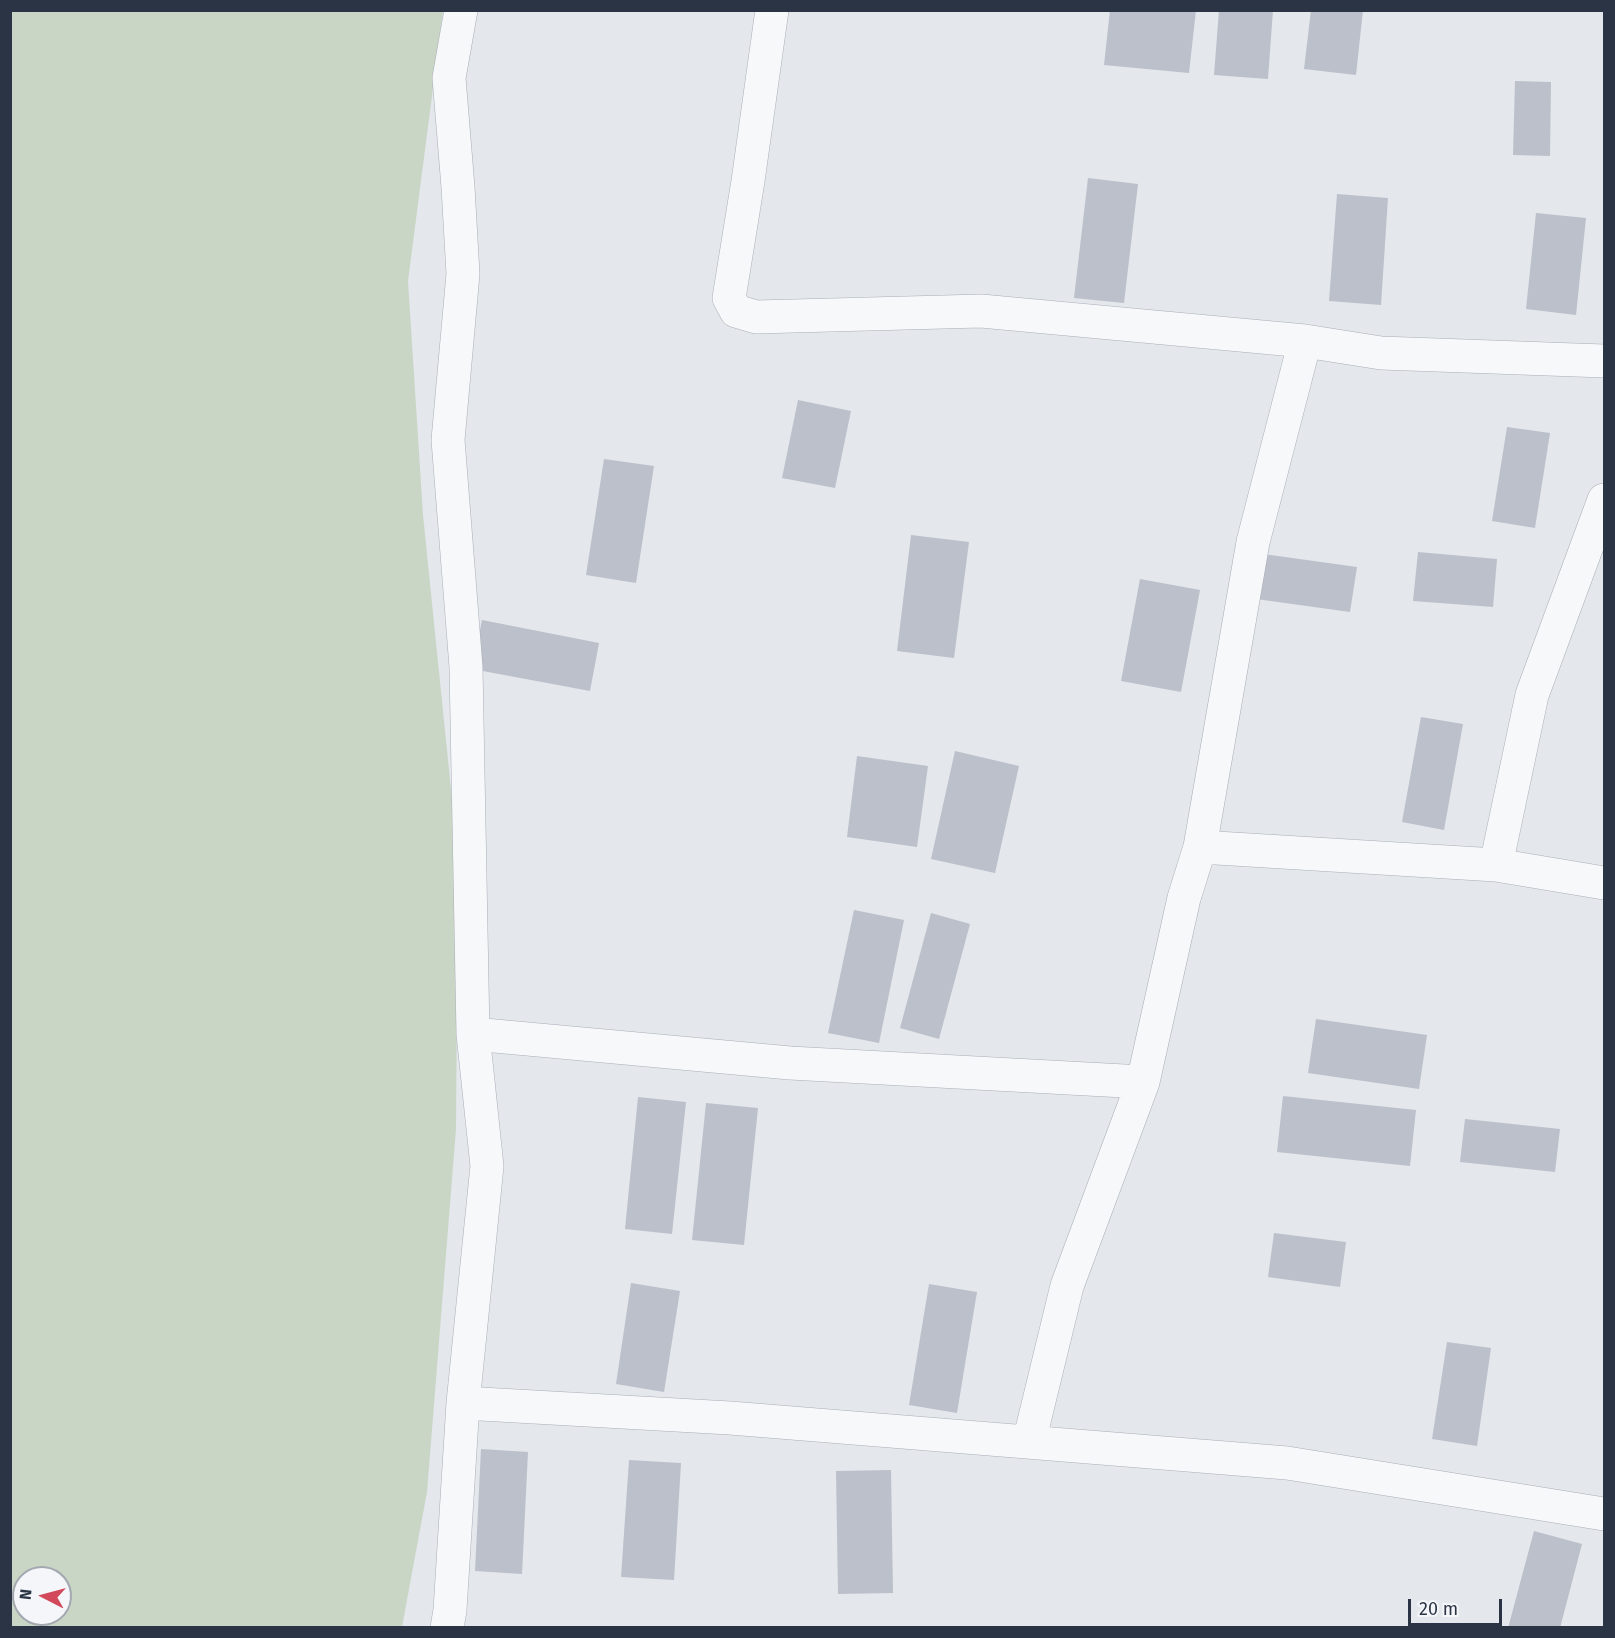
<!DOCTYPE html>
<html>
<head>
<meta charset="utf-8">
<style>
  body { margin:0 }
  #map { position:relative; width:1615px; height:1638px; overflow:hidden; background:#e4e7ec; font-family:"Fira Sans",sans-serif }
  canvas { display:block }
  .frame { position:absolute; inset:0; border:12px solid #2b3445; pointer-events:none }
  .north { position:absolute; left:12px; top:1566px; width:60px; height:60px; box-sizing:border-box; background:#f4f6f9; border:2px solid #a4a8b1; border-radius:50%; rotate:276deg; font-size:16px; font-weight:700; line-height:24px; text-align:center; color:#2b3445 }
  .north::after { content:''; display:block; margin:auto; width:21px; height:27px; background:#d1495b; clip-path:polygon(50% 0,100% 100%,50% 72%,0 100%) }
  .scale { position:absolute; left:1408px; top:1599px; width:94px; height:27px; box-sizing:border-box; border:3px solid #2b3445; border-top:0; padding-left:8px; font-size:18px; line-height:21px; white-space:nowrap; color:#2b3445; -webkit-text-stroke:4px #f4f6f9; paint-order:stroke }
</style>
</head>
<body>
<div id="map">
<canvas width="1615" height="1638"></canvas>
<div class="frame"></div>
<div class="north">N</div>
<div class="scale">20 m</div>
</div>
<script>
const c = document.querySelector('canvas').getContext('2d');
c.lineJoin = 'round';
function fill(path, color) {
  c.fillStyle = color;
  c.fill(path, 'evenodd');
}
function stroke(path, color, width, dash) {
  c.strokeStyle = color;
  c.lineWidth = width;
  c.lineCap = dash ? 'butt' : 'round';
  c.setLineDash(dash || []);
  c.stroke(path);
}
const green = new Path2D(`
  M11 11H443L408 281 423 515 458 858 456 1129 427 1492 402 1627 11 1628ZM24 1578H60V1614H24Z`);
const building = new Path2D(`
  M1110 10H1196L1189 73 1104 65Z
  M1219 10H1273L1268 79 1214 75Z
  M1311 10H1363L1356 75 1304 69Z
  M1515 81 1551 82 1550 156 1513 155Z
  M1088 178 1138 184 1124 303 1074 298Z
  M1337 194 1388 198 1381 305 1329 301Z
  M1536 213 1586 218 1576 315 1526 309Z
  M798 400 851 411 835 488 782 478Z
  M1507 427 1550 433 1535 528 1492 521Z
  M604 459 654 466 636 583 586 575Z
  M911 535 969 542 954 658 897 651Z
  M1418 552 1497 559 1493 607 1413 601Z
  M1256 553 1357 567 1350 612 1249 598Z
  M1140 579 1200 590 1181 692 1121 681Z
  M482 620 599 643 590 691 472 669Z
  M1421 717 1463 724 1444 830 1402 822Z
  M955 751 1019 766 995 873 931 859Z
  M857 756 928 766 917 847 847 837Z
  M854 910 904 920 879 1043 828 1033Z
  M931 913 970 924 939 1039 900 1028Z
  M1316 1019 1427 1035 1419 1089 1308 1073Z
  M1283 1096 1416 1110 1410 1166 1277 1152Z
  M638 1097 686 1102 672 1234 625 1229Z
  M706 1103 758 1108 744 1245 692 1240Z
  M1465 1119 1560 1129 1555 1172 1460 1162Z
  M1274 1233 1346 1242 1340 1287 1268 1277Z
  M631 1283 680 1291 664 1392 616 1384Z
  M929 1284 977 1292 957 1413 909 1405Z
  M1447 1342 1491 1348 1477 1446 1432 1439Z
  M481 1449 528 1452 522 1574 475 1571Z
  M629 1460 681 1463 674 1580 621 1577Z
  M891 1470 893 1593 838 1594 836 1471Z
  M1534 1531 1582 1544 1560 1628H1508Z`);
const minor = new Path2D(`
  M772 10 748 181 729 298 736 311 756 317 981 311 1305 341 1381 353 1604 361
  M1200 847 1496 865 1604 883
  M1496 865 1532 695 1604 500
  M473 1034 790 1063 1143 1082
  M463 1403 730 1418 1287 1463 1604 1514
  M1029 1442 1067 1286 1143 1082 1184 898 1200 847 1253 542 1305 341
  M447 1628 450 1610 463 1403 487 1166 473 1034 466 667 448 440 463 274 458 187 449 78 461 10`);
fill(green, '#c9d6c5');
fill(building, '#bbc0ca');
stroke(minor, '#a9aeb7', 34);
stroke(minor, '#f7f8fa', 33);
</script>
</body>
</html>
